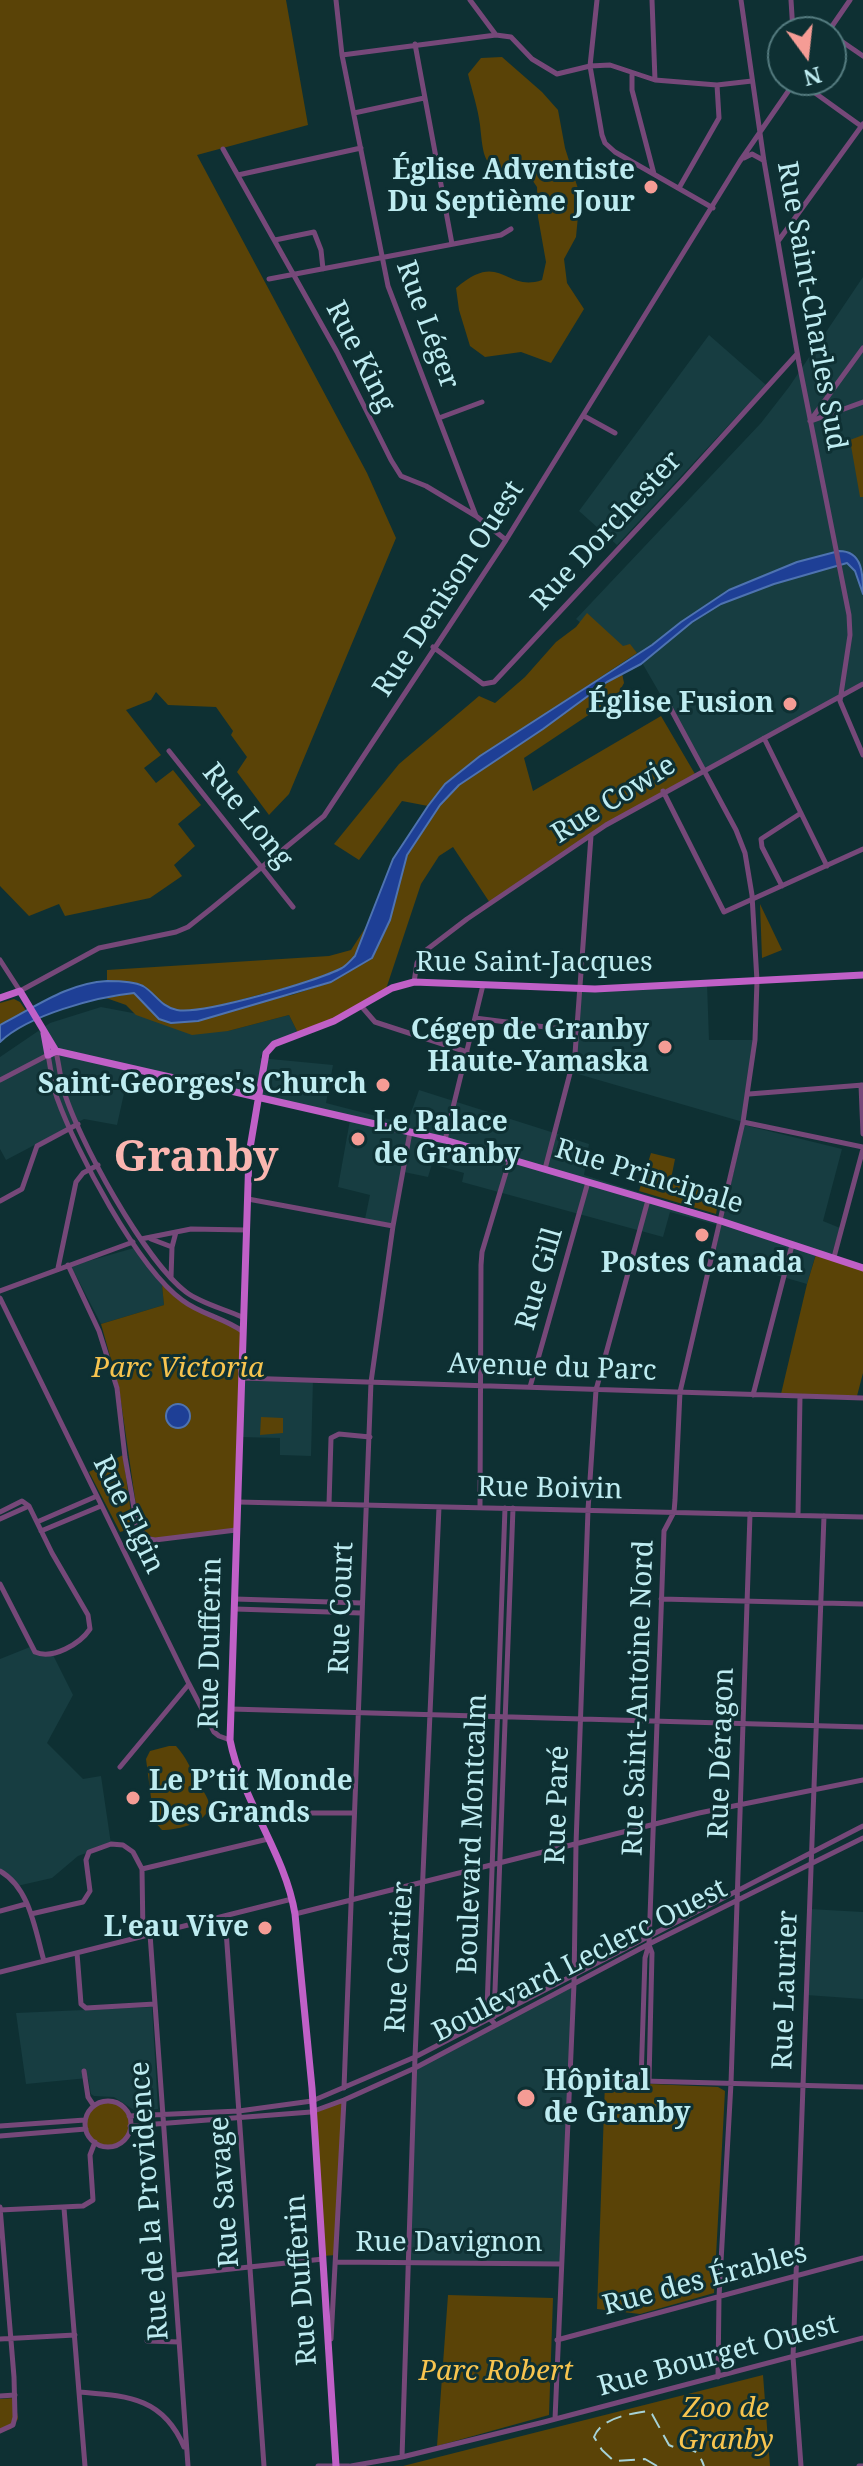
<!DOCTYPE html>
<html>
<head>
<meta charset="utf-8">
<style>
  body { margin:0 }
  #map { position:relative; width:863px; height:2466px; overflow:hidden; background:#0e3033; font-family:"Noto Serif",serif }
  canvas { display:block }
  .north { position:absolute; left:767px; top:16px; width:80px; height:80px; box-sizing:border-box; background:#0e3033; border:2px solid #547b7f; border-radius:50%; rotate:165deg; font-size:22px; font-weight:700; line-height:32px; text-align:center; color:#beecf1 }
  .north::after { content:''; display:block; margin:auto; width:28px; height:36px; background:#f59c95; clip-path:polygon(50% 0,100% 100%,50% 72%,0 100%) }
</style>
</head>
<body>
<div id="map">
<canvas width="863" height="2466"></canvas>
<div class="north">N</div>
</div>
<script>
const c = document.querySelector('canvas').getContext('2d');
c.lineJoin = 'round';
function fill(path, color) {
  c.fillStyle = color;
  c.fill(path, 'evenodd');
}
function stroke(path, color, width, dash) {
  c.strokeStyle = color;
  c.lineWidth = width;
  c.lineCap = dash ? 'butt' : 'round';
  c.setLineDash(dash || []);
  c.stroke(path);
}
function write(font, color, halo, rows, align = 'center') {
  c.font = font + ' "Noto Serif",serif';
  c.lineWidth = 6;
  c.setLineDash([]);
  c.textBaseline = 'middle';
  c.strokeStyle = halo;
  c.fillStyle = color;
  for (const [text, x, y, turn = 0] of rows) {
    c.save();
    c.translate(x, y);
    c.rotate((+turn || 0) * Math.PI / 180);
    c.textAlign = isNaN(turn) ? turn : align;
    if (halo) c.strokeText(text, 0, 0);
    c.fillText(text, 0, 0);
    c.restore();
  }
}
const built = new Path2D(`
  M863 277V684L704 770 637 654 626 660 576 619 761 423 789 387Z
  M709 335 766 385 617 545 579 511Z
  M707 983 709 1040H755L743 1122 571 1072 581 989Z
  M101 1007 228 1031 289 1015 298 1033 273 1041 265 1049 260 1058 333 1065 326 1103 407 1124 419 1090 589 1144 584 1175 723 1219 744 1125 842 1149 823 1221 840 1228 832 1254 817 1250 807 1284 714 1257 721 1226 670 1212 663 1237 462 1182 464 1173 432 1164 428 1177 404 1172 395 1224 365 1219 370 1195 338 1187 350 1120 129 1071 117 1125 84 1119 6 1160 0 1149V1057L50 1023Z
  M134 1248 162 1285 164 1305 101 1324 71 1266Z
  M241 1378 313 1380 311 1456 280 1455V1438L239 1437Z
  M30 1647 35 1652 53 1655 73 1695 47 1743 83 1779 101 1776 111 1844 78 1856 52 1878 17 1886 0 1871V1659Z
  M809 1909 863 1912V1999L806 1995Z
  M574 1984 561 2264 408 2261 415 2068Z
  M152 2007 158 2109 134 2110 114 2097 94 2096 91 2094 88 2078 26 2084 16 2013Z`);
const green = new Path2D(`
  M0 0H286L308 125 197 155 367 473 396 538 289 794 269 815 237 772 247 757 231 735 233 731 216 707 168 705 156 692 151 700 126 710 161 755 144 768 156 783 173 770 201 805 178 824 195 846 174 865 182 876 150 898 65 916 59 904 29 916 0 886Z
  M502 57 542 92 558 110 565 148 580 195 576 237 564 259 567 283 584 309 551 363 521 352 485 357 470 346 459 310 456 288C501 249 505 293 542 280L546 262 538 217 537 187 524 168C483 172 484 162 480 125 478 108 472 91 468 74L481 58Z
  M863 435V497H860L850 440Z
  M587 613 623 646 630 644 637 653 480 757 445 784 428 806 402 801 359 860 334 844 399 764 479 696 495 703 525 677 556 642 576 627Z
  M622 673 624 683 617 696 524 758 533 791 661 716 695 774 606 825 490 903 453 847 439 856 421 884 385 992 362 1007 298 1033 289 1015 228 1031 192 1035 136 1015 126 1005 106 998 134 993 159 1019 292 995 331 982 372 958 390 920 407 855 440 805 459 784Z
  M760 904 782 950 762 958Z
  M371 919 355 956 343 968 306 982 199 1011 176 1010 166 1006 145 987 132 983 107 981V970L329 956 351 950Z
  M14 999 20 1002 27 1012 0 1025V1003Z
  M651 1153 675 1159 671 1179 720 1193 716 1214 639 1191Z
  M817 1251 863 1268V1373L857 1396 781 1394 807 1284Z
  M162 1285 183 1303 241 1330 236 1530 155 1540 139 1526 119 1388 101 1324 164 1305Z
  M261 1417 283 1418V1433L260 1435Z
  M123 1455 132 1520 131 1529 120 1532 89 1472Z
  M169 1746H176C187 1758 191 1770 199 1784 202 1789 206 1795 208 1800 214 1823 177 1830 162 1830L154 1821 146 1759 150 1751Z
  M605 2082 718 2087 725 2091 714 2293 640 2314 597 2309Z
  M85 2124a23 23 0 1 1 46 0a23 23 0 1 1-46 0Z
  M342 2102 337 2255 322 2256 311 2112Z
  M448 2295 553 2298 549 2415 437 2446Z
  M763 2375 770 2466H403Z
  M15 2398 18 2419 11 2429 0 2432V2399Z`);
const water = new Path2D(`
  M839 551C863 551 863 575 863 594L855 571 847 563 774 584 721 604 692 622 641 664 607 682 543 729 459 785 440 805 407 855 390 920 372 958 331 982 198 1021 171 1023 159 1019 134 993C96 997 28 1015 0 1042V1025C34 1008 67 983 107 981 117 981 133 981 143 986 155 993 161 1007 177 1010 201 1015 318 981 342 968 347 965 351 960 355 956L393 859 428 806 445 784 480 756 652 645 681 622 729 590 797 562Z
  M166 1416a12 12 0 1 1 24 0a12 12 0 1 1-24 0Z`);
const minor = new Path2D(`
  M336 0 342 55 388 286 476 516
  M470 0 496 35 511 37 532 59 557 74 590 66 610 65 655 80 717 85 752 81
  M597 0 590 66 602 135 605 143 615 152 713 208
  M652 0 655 80
  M741 0 764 161 799 363 849 615 850 635 840 701 863 755
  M791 0 793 32
  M828 32 850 0
  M831 34 863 56
  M415 44 452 244
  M342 55 496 35
  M632 74V90L654 174
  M797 80 861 126
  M354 113 424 98
  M223 149 337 352 391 460 401 476 426 486 476 516 506 540
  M744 158 752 154 763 160
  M238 175 361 148
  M679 188 719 118 717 85
  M275 240 314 232 321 250 323 269
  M779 240 863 124
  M269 279 501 235 511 229
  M584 416 615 433
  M439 418 482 402
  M810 421 863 348
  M811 421 863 402
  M433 647 483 684 494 682 682 481 797 354
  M764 738 827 866
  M169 751 293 907
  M663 791 724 912 863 849
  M782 886 762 847 761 839 801 813
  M0 960 20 991 99 948 176 932 188 927 212 908 324 816 506 540 740 161 796 80
  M414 982 417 963 425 951 467 919 606 825 863 684
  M362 1007 375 1022 467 1052
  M475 1018 577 1031
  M56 1052C59 1064 60 1076 63 1088 77 1138 145 1261 186 1292 202 1304 225 1309 242 1317
  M0 1080 48 1055C51 1069 52 1084 57 1098 76 1151 137 1267 182 1300 200 1314 224 1318 242 1331
  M861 1085 863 1134
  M749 1094 863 1085
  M743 1122 863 1147
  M445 1140 483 985
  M545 1169 575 1054 591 836
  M248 1199 393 1226
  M0 1201 22 1189 37 1146 78 1124
  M141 1239 191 1229 246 1230
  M151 1239 172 1247
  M834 1257 863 1149
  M68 1265 99 1331 117 1388 125 1457 138 1531
  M58 1268 76 1182 83 1173 98 1165
  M171 1278 172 1247 176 1232
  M0 1291 133 1242
  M0 1298 189 1684 214 1732 219 1736 230 1740
  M242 1378 863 1398
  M530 1387 588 1182
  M753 1395 792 1245
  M238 1502 863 1517
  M329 1504 331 1438 339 1434 370 1437
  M480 1508 481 1265 482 1252 510 1159
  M0 1512 22 1501 29 1506
  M798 1515 800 1396
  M0 1519 29 1506
  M37 1522 97 1496
  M132.5 1536a5.5 5.5 0 1 1 11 0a5.5 5.5 0 1 1-11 0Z
  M41 1531 101 1506
  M144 1538 155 1540 236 1530
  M0 1584 35 1652C52 1660 80 1644 90 1629L88 1615 52 1553 29 1506
  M235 1599 362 1603
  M661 1599 863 1604
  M235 1609 361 1613
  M231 1709 863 1727
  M120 1767 189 1684
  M257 1813H354
  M0 1871C30 1888 35 1930 44 1961
  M0 1911 26 1904
  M31 1914 83 1902 90 1891 86 1860 89 1852 111 1844 123 1845 133 1852 142 1869
  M295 1914 699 1813 863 1780
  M225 1916 264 2466
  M150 1934 188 2466
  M143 1936 142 1869 268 1839
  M77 1953 81 2004 86 2008 155 2004
  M0 1972 292 1899
  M494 2017 513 1508
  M496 2025 489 2018 487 2009 505 1508
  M84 2071 88 2097 94 2106
  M570 2079 863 2087
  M641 2081 645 1958 649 1944 664 1531 674 1512 675 1500 680 1392 743 1122 755 1040 757 981 752 895 745 853 736 830 666 700
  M649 2081 652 1953 649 1945
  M344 2088 371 1382 393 1226 410 1132
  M85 2124a23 23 0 1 1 46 0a23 23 0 1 1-46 0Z
  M129 2116 239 2111 312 2101 415 2057 863 1826
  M0 2126 85 2120
  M130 2126 311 2112 344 2100 415 2068 649 1944 863 1838
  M0 2136 86 2129
  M0 2207 14 2377 15 2417 13 2425 0 2431
  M64 2208 85 2466
  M0 2210 83 2206 93 2200 90 2155 95 2142
  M336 2262 561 2264
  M176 2275 323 2259
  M0 2339 75 2335
  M331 2339 344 2100
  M557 2340 863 2258
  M147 2341 179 2342
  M718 2377 719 2297 731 2083 750 1514
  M80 2392C127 2396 163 2397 184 2447
  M0 2396 15 2395
  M555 2419 574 1984 576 1844 588 1510 596 1390 648 1200
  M402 2457 415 2057 439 1507
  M318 2466H349
  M351 2466 402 2457 544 2422 863 2338
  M801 2466 793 2357 824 1516
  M859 2466H863`);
const major = new Path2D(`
  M0 998 20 991 56 1051
  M44 1033 48 1055 56 1051 445 1140 721 1221 863 1268
  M336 2466 312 2088 295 1914C285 1853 242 1801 230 1740L249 1154 266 1053 274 1044 334 1021 392 988 414 982 595 989 863 975`);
const rail = new Path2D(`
  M657 2466 645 2459 614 2461 602 2450 594 2437C601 2418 629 2414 648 2411L652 2414 669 2445C687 2454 695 2441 704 2466`);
const markers = [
  [651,187,8,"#f59c95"],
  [790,704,8,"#f59c95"],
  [665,1047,8,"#f59c95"],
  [383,1085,8,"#f59c95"],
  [358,1139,8,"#f59c95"],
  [702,1235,8,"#f59c95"],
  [133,1798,8,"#f59c95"],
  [265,1928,8,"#f59c95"],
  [526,2098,10,"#f59c95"]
];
const poiNames = [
  ["Église Adventiste",635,171],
  ["Du Septième Jour",635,203],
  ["Église Fusion",774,704],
  ["Cégep de Granby",649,1031],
  ["Haute-Yamaska",649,1063],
  ["Saint-Georges's Church",367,1085],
  ["Le Palace",374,1123,"left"],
  ["de Granby",374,1155,"left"],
  ["Postes Canada",702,1264,"center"],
  ["Le P’tit Monde",149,1782,"left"],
  ["Des Grands",149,1814,"left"],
  ["L'eau Vive",249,1928],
  ["Hôpital",544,2082,"left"],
  ["de Granby",544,2114,"left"]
];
const streetNames = [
  ["Rue Saint-Charles Sud",811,306,80],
  ["Rue Léger",427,325,70],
  ["Rue King",360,357,63],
  ["Rue Dorchester",607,531,-47],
  ["Rue Denison Ouest",449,589,-57],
  ["Rue Cowie",614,800,-32],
  ["Rue Long",247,816,51],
  ["Rue Saint-Jacques",534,963],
  ["Rue Principale",649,1177,17],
  ["Rue Gill",540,1279,-74],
  ["Avenue du Parc",552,1368,2],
  ["Rue Boivin",550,1489,1],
  ["Rue Elgin",128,1515,64],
  ["Rue Court",342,1608,-88],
  ["Rue Dufferin",211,1643,-89],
  ["Rue Saint-Antoine Nord",639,1698,-88],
  ["Rue Déragon",722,1753,-88],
  ["Rue Paré",558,1805,-88],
  ["Boulevard Montcalm",473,1834,-88],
  ["Rue Cartier",400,1957,-87],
  ["Boulevard Leclerc Ouest",580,1961,-27],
  ["Rue Laurier",786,1990,-88],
  ["Rue Savage",225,2192,-94],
  ["Rue de la Providence",150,2201,-94],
  ["Rue Davignon",449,2243],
  ["Rue Dufferin",302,2280,-94],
  ["Rue des Érables",705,2280,-15],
  ["Rue Bourget Ouest",718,2356,-15]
];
const parkNames = [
  ["Parc Victoria",178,1369],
  ["Parc Robert",496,2372],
  ["Zoo de",726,2409],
  ["Granby",726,2441]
];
const townNames = [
  ["Granby",196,1158]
];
fill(built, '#173d41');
fill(green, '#5a4307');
fill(water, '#1e3f96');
stroke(water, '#4e73b1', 2);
stroke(minor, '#764879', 5);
stroke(major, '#c060c7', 7);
stroke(rail, '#a6d2d7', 2, [16, 8]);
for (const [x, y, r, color] of markers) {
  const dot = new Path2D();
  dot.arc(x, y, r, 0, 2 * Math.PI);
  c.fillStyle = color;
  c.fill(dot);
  stroke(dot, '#0e3033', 3);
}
write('bold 28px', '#beecf1', '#0e3033', poiNames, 'right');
write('28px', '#beecf1', '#0e3033', streetNames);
write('italic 28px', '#f7c44f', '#0e3033', parkNames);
write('bold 44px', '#fab6b0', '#0e3033', townNames);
</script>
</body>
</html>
